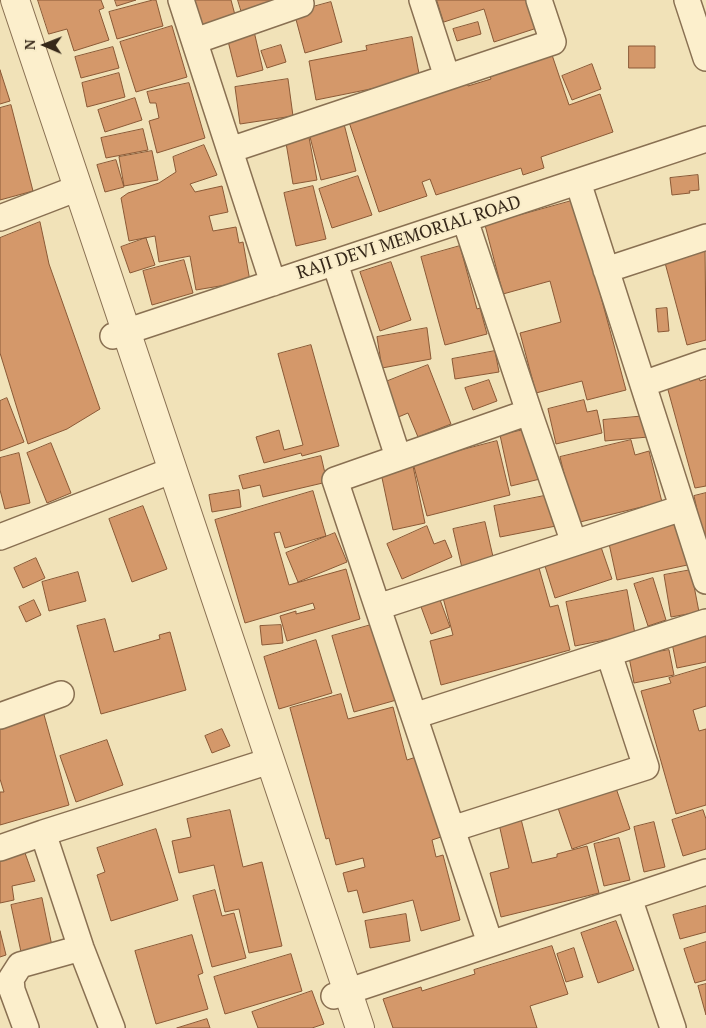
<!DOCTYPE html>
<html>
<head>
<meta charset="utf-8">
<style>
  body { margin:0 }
  #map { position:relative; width:706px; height:1028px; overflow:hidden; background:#f1e2b8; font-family:"PT Serif",serif }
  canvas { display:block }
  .north { position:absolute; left:20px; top:20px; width:50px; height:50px; -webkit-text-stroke:4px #f8ecc8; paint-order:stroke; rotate:271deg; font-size:14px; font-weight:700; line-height:20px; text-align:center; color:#362819 }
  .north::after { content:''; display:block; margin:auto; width:18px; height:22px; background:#362819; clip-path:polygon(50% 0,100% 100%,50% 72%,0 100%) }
</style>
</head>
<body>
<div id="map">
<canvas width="706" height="1028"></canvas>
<div class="north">N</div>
</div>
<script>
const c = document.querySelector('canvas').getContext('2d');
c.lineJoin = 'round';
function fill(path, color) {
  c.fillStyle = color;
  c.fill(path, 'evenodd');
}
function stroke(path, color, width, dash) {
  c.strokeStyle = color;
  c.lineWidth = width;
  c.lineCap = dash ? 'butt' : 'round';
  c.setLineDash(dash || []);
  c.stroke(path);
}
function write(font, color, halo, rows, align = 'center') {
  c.font = font + ' "PT Serif",serif';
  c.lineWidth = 4;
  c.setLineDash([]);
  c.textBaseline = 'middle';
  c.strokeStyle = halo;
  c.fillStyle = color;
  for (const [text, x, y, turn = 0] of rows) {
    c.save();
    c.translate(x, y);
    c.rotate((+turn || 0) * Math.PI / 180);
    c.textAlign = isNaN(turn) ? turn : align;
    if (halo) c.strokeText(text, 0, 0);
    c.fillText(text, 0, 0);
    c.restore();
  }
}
const building = new Path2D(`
  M38 0H101L104 8 99 10 109 40 74 51 67 29 49 34Z
  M115 0H136L117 6Z
  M153 0H156L163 26 117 39 109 12Z
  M194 0H231L235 15 202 25Z
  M238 0H282L242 13Z
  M437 0H528L537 28 494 42 484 9 444 22Z
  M331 2 342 42 305 53 294 12Z
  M478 22 481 34 457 41 453 29Z
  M172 26 187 77 136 92 120 42Z
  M253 27 263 70 237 77 226 33Z
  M412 37 420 79 316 100 309 61 367 50 366 46Z
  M281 45 286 62 267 68 261 51Z
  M629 46H655V68H629Z
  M113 47 119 68 81 78 75 57Z
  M550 49 569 105 600 94 613 132 541 157 544 168 523 175 521 168 436 195 430 179 422 182 427 196 379 212 348 119 466 78 468 86 491 79 488 70Z
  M592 64 601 89 572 100 562 76Z
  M0 70 10 101 0 104Z
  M119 73 125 97 87 107 82 83Z
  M288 79 293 116 240 124 235 87Z
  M189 83 205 138 157 153 149 121 159 118 156 103H150L147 92Z
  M135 98 142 120 105 132 98 110Z
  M11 105 33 191 0 200V108Z
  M343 120 356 171 321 180 308 129Z
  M143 129 148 150 106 158 101 138Z
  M308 132 317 180 293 184 285 137Z
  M204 145 217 175 190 184 195 192 222 186 228 212 209 216 213 231 236 227 239 243 243 242 250 281 196 290 190 256 159 262 155 236 129 241 121 198 128 193 159 183 176 172 173 157Z
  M152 151 158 180 124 186 119 157Z
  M116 160 124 187 105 192 97 165Z
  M698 175 699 190 689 191 690 193 672 195 670 178Z
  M358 176 372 215 332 228 319 189Z
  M313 186 326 239 296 246 284 193Z
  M575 200 626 390 587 400 582 381 536 393 520 333 561 322 550 281 503 294 485 225Z
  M40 222 49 264 100 409 67 429 28 444 0 353V238Z
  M146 238 155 265 130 273 121 247Z
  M460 246 477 309 480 308 487 334 445 345 421 257Z
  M705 247 706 340 687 345 664 259Z
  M184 260 193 293 152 305 143 271Z
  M391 262 411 320 380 331 360 272Z
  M667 308 669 331 658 332 656 309Z
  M427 328 431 359 382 368 377 337Z
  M311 345 339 446 302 456 301 453 264 463 256 437 279 430 284 450 303 445 278 354Z
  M495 351 499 372 455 379 452 359Z
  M428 365 451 424 418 437 408 413 396 418 383 383Z
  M697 370 700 381 706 379V486L695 488 665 379Z
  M489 380 497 401 473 410 465 388Z
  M7 398 24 442 0 451V401Z
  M584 400 587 412 597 410 602 433 556 444 548 409Z
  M646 416 648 437 605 441 603 420Z
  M529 429 540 479 511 486 500 435Z
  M631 440 635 455 649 451 662 502 576 523 560 457Z
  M497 441 510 495 427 516 413 463Z
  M51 443 71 493 47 503 27 453Z
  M19 453 30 503 5 509 0 490V458Z
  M321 456 327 482 263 497 260 485 243 489 239 476Z
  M413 466 425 523 393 530 381 473Z
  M239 490 241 507 212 512 209 495Z
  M313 491 326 536 285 548 280 532 274 533 289 585 346 569 360 619 287 641 280 616 296 611V614L315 609 313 603 245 623 215 520Z
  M706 493V536L703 537 694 496Z
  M554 494 561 525 500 537 494 506Z
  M143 506 167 569 132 582 109 519Z
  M485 522 494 561 462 568 453 529Z
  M683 523 692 564 617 580 608 539Z
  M427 526 434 544 445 540 452 557 402 579 387 544Z
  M335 533 347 562 298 582 286 553Z
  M601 547 612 579 555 598 545 566Z
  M36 558 45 578 23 588 14 568Z
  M539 568 550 607 558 605 570 650 441 685 430 641 453 635 442 594Z
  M691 570 699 612 671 617 664 575Z
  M78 572 86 601 49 611 42 582Z
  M653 578 666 620 648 626 634 584Z
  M627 590 635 634 575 646 566 602Z
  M439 597 450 627 431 634 420 604Z
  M34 600 41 615 26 622 19 607Z
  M105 619 114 652 160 639 159 635 170 632 186 690 101 714 77 626Z
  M281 625 283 643 262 645 260 626Z
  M371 625 378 649 385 647 400 699 354 712 332 636Z
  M706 636V662L677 668 672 643Z
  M316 640 332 693 279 709 264 657Z
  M669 650 674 675 634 683 629 657Z
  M706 667V706L693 710 699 731 706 729V805L676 814 641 691 671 683 669 678Z
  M341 694 348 719 393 707 407 760 419 756 441 837 432 840 436 857 443 855 460 920 421 931 413 900 363 913 357 890 348 892 343 873 365 867 363 858 336 865 329 838 326 839 290 708Z
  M43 711 69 805 0 825V792H4L0 779V723Z
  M222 729 230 746 212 753 205 736Z
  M107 740 123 785 76 802 60 756Z
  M616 788 630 829 572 849 558 808Z
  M230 810 243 867 262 862 282 946 249 953 239 909 225 912 214 865 179 873 172 841 191 837 187 819Z
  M703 810 706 819V849L683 856 672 820Z
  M521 819 532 863 557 857V854L587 846 599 893 501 917 490 873 509 868 499 824Z
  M654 822 665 867 644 872 634 827Z
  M156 829 178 900 111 921 97 875 105 872 97 848Z
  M619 838 630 880 604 886 594 844Z
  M25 853 35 881 12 886 14 900 0 903V862Z
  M215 890 222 916 234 913 246 958 212 967 193 896Z
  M42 898 52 946 21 952 11 905Z
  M706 906V932L680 939 673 915Z
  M406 914 410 941 370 948 365 921Z
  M616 921 634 970 598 983 581 933Z
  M0 931 6 955 0 957Z
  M192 935 203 973 198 975 208 1009 156 1024 135 951Z
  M706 942V980L695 983 684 949Z
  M552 946 568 994 530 1006 537 1028H393L383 999 421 987 422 991 475 974 474 970Z
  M574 948 583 977 566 982 557 954Z
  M291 954 302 991 225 1014 214 977Z
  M706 984V1015L698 986Z
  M312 991 324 1024 312 1028H258L252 1012Z
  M207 1019 210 1028H177Z`);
const minor = new Path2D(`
  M181 0 273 283
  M422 0 447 77
  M687 0 706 58
  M195 41 301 4 300 0
  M230 150 553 42 539 0
  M578 182 706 581
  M0 218 65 193
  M465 220 529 412 335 480 490 943
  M335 263 398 457
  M606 270 706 237
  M113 336 706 139
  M643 384 706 362
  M529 412 574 543
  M0 537 173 470
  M378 607 682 508
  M0 716 61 694
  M414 716 706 622
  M452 829 646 767 609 654
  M0 848 43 833
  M629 898 673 1028
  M334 996 706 872
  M26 1028 12 990 11 979 20 965 81 948
  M112 1028 81 948 43 833 257 765`);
const tertiary = new Path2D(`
  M15 0 360 1028`);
const streetNames = [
  ["RAJI DEVI MEMORIAL ROAD",409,238,-18]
];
fill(building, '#d4986a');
stroke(building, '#8a5936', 1);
stroke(minor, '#897052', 28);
stroke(tertiary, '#897052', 30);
stroke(minor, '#fcefcc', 25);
stroke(tertiary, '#fcefcc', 28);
write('18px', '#362819', '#f8ecc8', streetNames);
</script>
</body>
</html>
